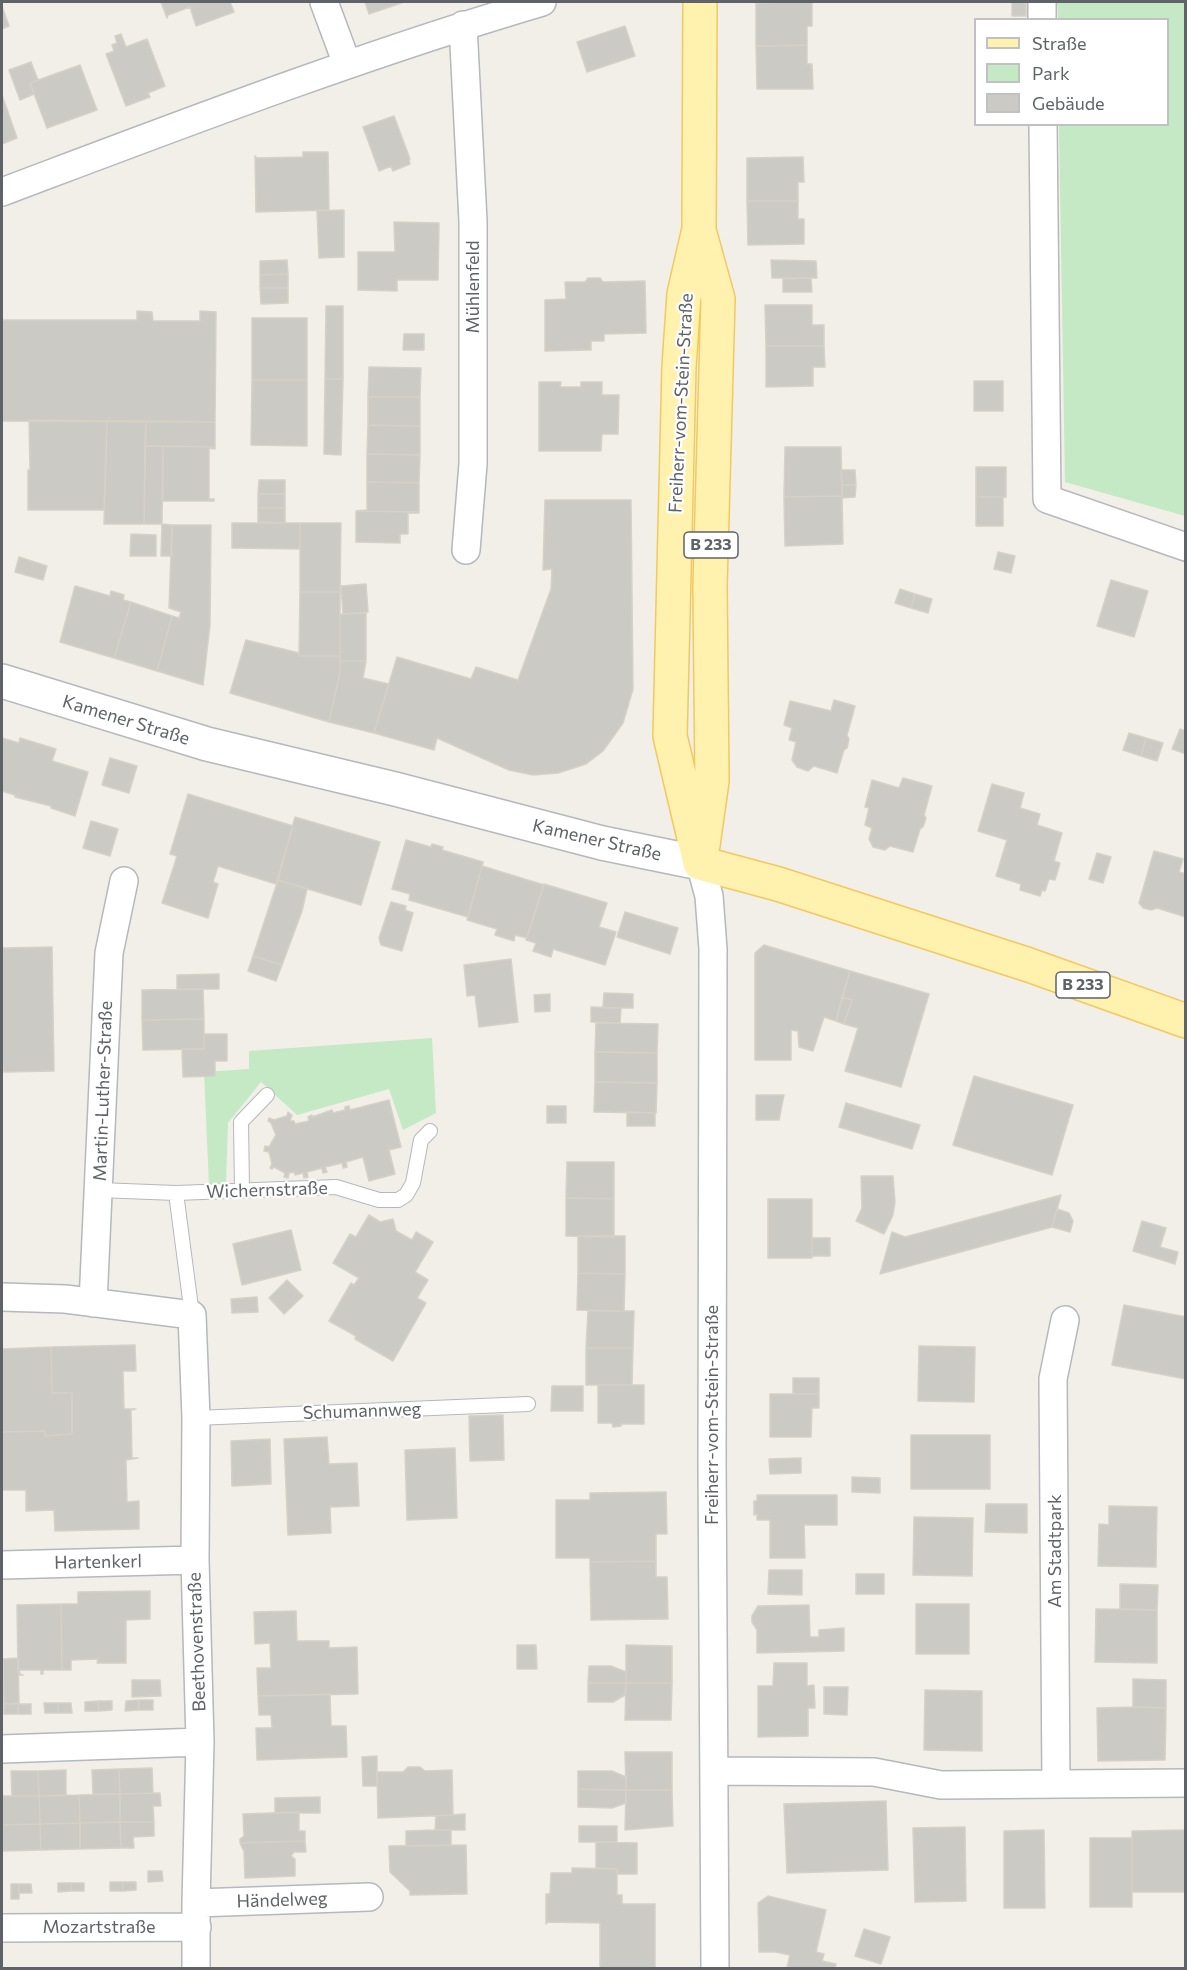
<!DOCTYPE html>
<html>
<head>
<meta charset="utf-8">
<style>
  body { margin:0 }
  #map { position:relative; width:1187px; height:1970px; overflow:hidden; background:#f1efe8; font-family:Commissioner,sans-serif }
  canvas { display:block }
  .frame { position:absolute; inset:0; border:3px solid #5f6368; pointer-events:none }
  .legend { position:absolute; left:974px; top:18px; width:195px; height:108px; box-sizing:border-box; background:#fff; border:2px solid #bfc1c3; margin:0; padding:8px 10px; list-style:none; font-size:18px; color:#5f6368 }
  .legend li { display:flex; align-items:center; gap:12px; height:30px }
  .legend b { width:30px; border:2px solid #bfc1c3 }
</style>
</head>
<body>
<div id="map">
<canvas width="1187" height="1970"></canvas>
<div class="frame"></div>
<ul class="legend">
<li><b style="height:8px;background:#fff2af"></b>Straße</li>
<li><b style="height:16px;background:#c5e8c5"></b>Park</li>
<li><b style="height:16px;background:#cccac5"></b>Gebäude</li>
</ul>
</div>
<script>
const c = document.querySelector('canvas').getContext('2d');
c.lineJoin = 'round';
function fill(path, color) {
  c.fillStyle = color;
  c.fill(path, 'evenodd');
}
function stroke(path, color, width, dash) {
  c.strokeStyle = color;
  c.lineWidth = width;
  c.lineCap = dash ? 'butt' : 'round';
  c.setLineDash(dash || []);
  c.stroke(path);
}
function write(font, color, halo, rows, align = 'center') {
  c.font = font + ' Commissioner,sans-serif';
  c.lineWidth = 4.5;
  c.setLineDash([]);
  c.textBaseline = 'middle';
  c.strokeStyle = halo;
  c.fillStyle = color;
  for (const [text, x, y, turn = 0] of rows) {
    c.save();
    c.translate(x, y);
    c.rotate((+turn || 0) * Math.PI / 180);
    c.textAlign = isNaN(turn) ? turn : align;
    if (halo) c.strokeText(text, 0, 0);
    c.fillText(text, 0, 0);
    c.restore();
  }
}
const green = new Path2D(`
  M1057 2H1185V516L1065 482 1059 125 1168 124V20L1058 19Z
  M432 1038 436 1113 403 1130 389 1089 297 1115 261 1082 228 1123 226 1182 209 1185 204 1072 249 1069V1051Z`);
const building = new Path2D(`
  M161 2H230L234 12 196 26 190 7 168 15 167 18Z
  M365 2H404L369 14Z
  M812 2V26H807V45L756 46V3Z
  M1012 2H1026V16H1012Z
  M2 6 9 26 2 29Z
  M625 26 635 56 587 72 577 42Z
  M121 34 126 47 147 39 165 86 148 93 150 97 126 106 106 54 114 51 112 45 117 43 115 36Z
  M807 45V64H812L813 89H757L756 46Z
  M31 62 38 80 30 83 34 94 20 100 9 70Z
  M80 65 97 110 47 128 30 83Z
  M2 95 17 138 2 144Z
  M394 116 410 159 409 160 410 164 393 171 391 166 379 171 363 127Z
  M303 152H328L329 210 256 212 255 156 257 158 303 157Z
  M803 157 804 182H798V201H747V158Z
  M747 201H798V219H804V244L748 245Z
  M344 210V257L319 258 317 211Z
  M394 222 439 223 438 280H397V291L358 290V252H395Z
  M287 260 288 274 260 275V261Z
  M771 260 816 261 817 278H772Z
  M288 274V288H260V275Z
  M588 278H600L603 282 645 281 646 333 604 334V341H591V350L545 351V300L566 299 565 282H585Z
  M811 278 812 292H783V279Z
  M260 288H288V303L261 304Z
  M765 305H812V325H824V346H766Z
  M326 306H343V379H325Z
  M137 311 152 312 153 321H200V311L216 312 215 422 2 421V320H137Z
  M252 318H307V380H252Z
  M404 334H424V350H403Z
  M766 346H824L825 367H813V386L766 387Z
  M369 367 421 368 420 397H368Z
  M325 379H343L341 455 324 454Z
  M252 380H307V446L251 445Z
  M974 381H1003V411H974Z
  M539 382H561L560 387H581V382H602V395H619L618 434H602L601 451H539Z
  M368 397H420V426L368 425Z
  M29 420 107 421 104 510H28V470H30Z
  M107 421H146L144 524H104Z
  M146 421 215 422V447L145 446Z
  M368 425 420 426V455L367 454Z
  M145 446H163L162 524H144Z
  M163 446 215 447V449L209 448V499H214V501H163Z
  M785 447H841L842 496 784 497Z
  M367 454 420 455 419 483 367 482Z
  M976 467H1006V497H976Z
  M841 470H855L856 485H842Z
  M259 480H285V494H258Z
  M367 482 419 483V512L356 511 367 510Z
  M842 485H856L855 497 842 498Z
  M258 494H285V508H258Z
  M842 496 843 544 785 546 784 497Z
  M976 497H1003V526H976Z
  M545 500H631L633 689 623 723 603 751 586 764 558 773 533 775 509 770 437 738 434 750 374 733 397 657 471 679 476 667 518 680 551 589 552 569 543 570Z
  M258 508H285V523L258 522Z
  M356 511 419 512V513H408V534H400V543L356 542Z
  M232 523H300V549L232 548Z
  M300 523H341L340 592H300Z
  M162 524 172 525V555L171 556H161Z
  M172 525H211L210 625 203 685 157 671 172 616 179 618 181 612 169 608Z
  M131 534 156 535V556H130Z
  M998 552 1015 556 1011 573 994 569Z
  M19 557 47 566 43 580 15 572Z
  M1111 580 1148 591 1134 637 1097 626Z
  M366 584 368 612 343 614 341 586Z
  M75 586 110 596 111 591 124 595 123 600 131 602 114 658 60 642Z
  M900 589 915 594 911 608 895 603Z
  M300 592H340V656H299Z
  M915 594 932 599 928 613 911 608Z
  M131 602 172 616 157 671 114 658Z
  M366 613V661H340V614Z
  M246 640 299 653V656H340V673L329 722 230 693Z
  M340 661H366L363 678 389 684 374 733 329 722 340 673Z
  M834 700 855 706 847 735 849 739 847 748 844 750 837 773 814 766 808 771 797 767 792 760 796 742 789 740 792 728 784 725 790 701 831 711Z
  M1180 729 1186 731V754L1172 749Z
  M1129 733 1146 738 1141 756 1123 750Z
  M2 738 19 743 20 738 56 749 52 761 88 772 75 816 51 808V806L15 797V795L2 791Z
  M1146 738 1163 743 1157 761 1141 756Z
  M110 758 137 766 129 793 102 785Z
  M903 778 932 786 924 815 926 818 923 827 920 829 913 852 890 846 885 850 873 847 869 839 872 828 865 825 869 808 865 807 872 780 899 788Z
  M992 784 1024 793 1020 808 1040 814 1037 825 1062 833 1054 861 1060 863 1055 880 1049 879 1045 891 1042 890 1040 896 1020 890 1021 884 996 876 1007 840 978 831Z
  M188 794 293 826 276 884 218 866 213 882 218 884 208 918 162 903 177 856 170 854Z
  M295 817 380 842 361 905 278 880Z
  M91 821 118 829 110 856 83 848Z
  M406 840 431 847 432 844 443 847 442 850 483 862 468 917 409 900 410 894 392 889Z
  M1154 851 1183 859 1179 872 1186 874V917L1157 908 1151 910 1143 908 1139 903Z
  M1097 853 1111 857 1103 883 1089 879Z
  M482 866 544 885 527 938 515 935 514 941 495 935 497 929 467 920Z
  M278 880 307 889 302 911 282 965 253 956Z
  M544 884 607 903 599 927 616 932 605 965 553 949 551 957 533 951 536 943 526 940Z
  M391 902 406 906 405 910 413 913 402 951 381 945 379 938Z
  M625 912 678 928 670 954 617 937Z
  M764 945 850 971 836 1021 824 1017 813 1051 799 1047 798 1031 791 1030V1060H755V953Z
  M52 947 54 1071 4 1072 3 1065H2V948Z
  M253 956 282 965 276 981 248 971Z
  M511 959 518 1022 479 1027 475 995 467 996 464 965Z
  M850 971 929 994 901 1087 845 1071 858 1028 844 1024 852 1000 842 997Z
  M219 974V989H177V975Z
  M203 989 204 1019 142 1020V990Z
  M604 993 633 994V1008H603Z
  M550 994V1011L535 1012 534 995Z
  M842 997 852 1000 844 1024 836 1021Z
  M591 1007 621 1008 620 1023 591 1022Z
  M204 1019V1049L143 1050 142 1020Z
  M596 1023 658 1024 657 1053 595 1052Z
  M204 1034H227V1061H215V1076L183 1077 182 1049H204Z
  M595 1052 657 1053V1083L595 1082Z
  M974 1076 1073 1105 1052 1175 953 1145Z
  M595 1082 657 1083 656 1113 594 1112Z
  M756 1095H784L779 1120H756Z
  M389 1100 401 1147 389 1150 395 1174 369 1181 363 1157 346 1162 347 1167 343 1168 342 1163 325 1167 327 1172 323 1173 322 1168 307 1172 308 1177 304 1178 303 1173 295 1175 294 1172 289 1173 288 1178 284 1177 285 1173 274 1167 272 1169 270 1168 272 1164 269 1152 264 1151 265 1146 269 1147 276 1135 271 1123 268 1121 269 1118 274 1120 287 1116 288 1112 292 1115 290 1121H294L295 1124 309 1121 308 1117 312 1115V1117L332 1110 333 1113 345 1110V1107L349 1106 350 1110Z
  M846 1103 920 1125 912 1149 839 1127Z
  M547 1106H566V1123H547Z
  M627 1112 655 1113V1126H627Z
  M567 1162H614V1199L566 1198Z
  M861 1176H893L895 1202 893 1215 884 1234 856 1221 862 1208Z
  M1061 1195 1052 1227 880 1274 892 1232 905 1237Z
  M566 1198 614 1199V1237L566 1236Z
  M768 1199H812V1258H768Z
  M1057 1209 1069 1213 1073 1221 1070 1232 1052 1227Z
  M369 1215 380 1222 393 1219 396 1231 412 1240 416 1232 433 1242 415 1272 428 1280 417 1298 426 1303 393 1361 355 1339 356 1336 329 1321 351 1283 354 1285 359 1278 333 1263 350 1234 356 1237Z
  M1142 1221 1166 1228 1160 1247 1178 1252 1175 1264 1133 1251Z
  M291 1230 301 1270 242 1285 233 1244Z
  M578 1236H625V1274L578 1273Z
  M812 1238H830V1256H812Z
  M578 1273 625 1274 624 1311 577 1310Z
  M287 1280 303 1296 284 1314 269 1298Z
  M257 1297 258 1312 232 1313 231 1299Z
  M1124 1305 1186 1317V1379L1112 1365Z
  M588 1311H634L633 1348H586Z
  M135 1345 136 1371H123L124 1409H136L131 1410 132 1458H138L126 1460 127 1502 139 1501V1529L55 1531 54 1510 26 1511V1490H2V1432L45 1431V1436L72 1434V1393H52L51 1347Z
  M919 1346 975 1347 974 1402 918 1401Z
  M51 1347 52 1393H72V1434L45 1436V1431L2 1432V1349Z
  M586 1348H633L632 1385H586Z
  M793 1378H819V1394H793Z
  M598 1385H644V1424H621V1426L613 1427 612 1423H598Z
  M552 1386H583V1411H551Z
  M770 1394H819V1408H812L811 1437H770Z
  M503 1415 504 1460 470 1461 469 1416Z
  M911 1435H990V1489H911Z
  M327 1437 329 1464 357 1463 359 1506 330 1507 331 1533 288 1535 284 1439Z
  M270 1439 271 1484 232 1486 231 1441Z
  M455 1448 457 1518 407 1520 405 1450Z
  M801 1458V1473L770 1474 769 1459Z
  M852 1477 880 1478V1493L852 1492Z
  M666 1492 667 1534H656V1561L590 1562V1558H556V1500H590V1493Z
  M757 1495H837V1525H804L805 1558H770V1520H757V1514L754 1515V1501H757Z
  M986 1504H1027V1533L985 1532Z
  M1109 1506 1157 1507 1156 1567 1098 1566 1099 1524 1109 1525Z
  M914 1517 973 1518 972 1576 913 1575Z
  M656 1561V1577H667L668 1619 591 1620 590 1562Z
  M769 1570H802V1595L768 1594Z
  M856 1574H884V1594H856Z
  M1120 1584 1158 1585 1157 1610 1120 1609Z
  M150 1591V1619L126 1620V1663H97L98 1659 71 1660V1670H62L61 1604H78V1592Z
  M61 1604 62 1670H43V1674H41V1670H19L20 1674 23 1675H18L17 1605Z
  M916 1604H969V1654H916Z
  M809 1605 810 1637H819V1630L844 1628V1651L757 1653V1630L752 1622V1616L758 1606Z
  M1096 1609 1157 1610V1663L1095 1662Z
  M296 1611 297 1641H329V1648L357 1647 358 1694 258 1696 257 1668H271L270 1643 255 1644 254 1612Z
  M517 1645H536L537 1669H517Z
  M626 1645 672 1646V1683H626Z
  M18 1658 19 1703 4 1704 3 1659Z
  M774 1663H807V1686L814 1685 815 1708H808V1736L758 1737V1686H773Z
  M589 1666H611L626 1672V1683H588Z
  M1133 1679 1166 1680V1708L1133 1707Z
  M132 1680H160L161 1696 132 1697Z
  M588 1683H626L625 1695 613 1702H588Z
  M626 1683H672L671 1720H625Z
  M824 1687H848L847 1715 824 1714Z
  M925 1690 982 1691V1751L924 1750Z
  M330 1694 331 1726H346L347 1757 257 1760 256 1728H272L271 1715H259L258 1696Z
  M139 1700H153V1710H139Z
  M139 1700V1710L125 1711 126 1701Z
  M98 1701H112V1710L99 1711Z
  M98 1701 99 1711H85V1702Z
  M44 1703H58V1713H45Z
  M58 1703H71L72 1713H58Z
  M4 1704H18V1714H4Z
  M18 1704H31V1714H18Z
  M1133 1707 1166 1708 1165 1760 1098 1761 1097 1708Z
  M625 1752H672V1790H626Z
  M377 1756V1786H363L362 1757Z
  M408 1767H420L425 1771 452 1770 453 1815 378 1818 377 1772H403Z
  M152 1768 153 1793 120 1794 119 1769Z
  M119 1769 120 1794H93L92 1770Z
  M66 1770V1795L39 1796 38 1771Z
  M11 1771H38L39 1796H12Z
  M578 1771H612L626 1777V1790L578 1789Z
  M578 1789 626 1790V1803L612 1808 578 1807Z
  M626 1790H672L673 1826 625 1830Z
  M160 1793 161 1806H153L154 1822H120V1794Z
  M120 1794V1822L80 1823 79 1795Z
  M79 1795 80 1823 40 1824 39 1796Z
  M2 1796H39L40 1824 2 1825Z
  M320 1797V1813H275V1798Z
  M886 1801 888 1870 787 1873 784 1804Z
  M299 1812V1831H305V1841L240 1843V1839L244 1836 243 1814Z
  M465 1814V1830H435L436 1816Z
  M120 1822 121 1848 80 1849V1823Z
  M120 1822H154V1836L133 1837 134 1848H121Z
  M80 1823V1849L41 1850 40 1824Z
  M40 1824 41 1850 2 1851V1825Z
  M579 1826H617V1842H579Z
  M965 1827 966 1901 915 1902 913 1828Z
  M435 1830H451V1845L406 1846V1831Z
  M1044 1830 1045 1908H1004V1831Z
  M1186 1830V1892H1132V1831Z
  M1090 1838H1132V1907H1090Z
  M305 1841 306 1852H294L291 1856 295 1859V1876L245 1878 244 1851 240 1843Z
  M596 1842 637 1843V1874H617V1869L596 1868Z
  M466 1845 467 1894 410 1895V1891L390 1872 389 1846Z
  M572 1868 617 1869V1895H622V1904H655V1968H600V1923L548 1922 546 1924V1894H550L551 1873H572Z
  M148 1871H162L163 1881 148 1882Z
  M110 1882H123V1891H110Z
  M123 1882H136V1890L123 1891Z
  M58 1883H71V1891L58 1892Z
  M71 1883H84V1891H71Z
  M11 1884H19V1899H11Z
  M19 1884H31L32 1893H19Z
  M768 1896 826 1910 816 1952 824 1954 822 1961 836 1964 835 1968H787L790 1955 775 1952H759L758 1903Z
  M864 1929 890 1937 881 1964 855 1956Z`);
const service = new Path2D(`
  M242 1189 241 1122 267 1095
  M99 1190 176 1193 336 1187 379 1200H398L406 1195 413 1183 421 1140 430 1131
  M176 1193 192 1315
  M196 1418 528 1404`);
const minor = new Path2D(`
  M324 2 347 64
  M1042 2V20
  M463 25 473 221V464L466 550
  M1043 124 1047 499 1186 547
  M2 192C180 125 359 56 542 2
  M700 863 709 896 713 949 712 1462 715 1968
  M2 1297 65 1299 192 1315 196 1418 195 1560 200 1742 196 1903V1968
  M93 1303 109 953 124 881
  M2 1565 195 1560
  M2 1749 200 1742
  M714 1771 874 1772 941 1785 1186 1783
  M1056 1784 1053 1379 1065 1320
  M196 1903 369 1897
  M2 1928 197 1927`);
const tertiary = new Path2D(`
  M2 681 207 744 395 789 602 843 700 863`);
const primary = new Path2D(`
  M700 2 699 229 684 294 679 367 670 736 700 863
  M700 234 718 299 710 586 712 781 703 845
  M700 863 778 884 1029 965 1186 1021`);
const shields = [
  [711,545,54],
  [1083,985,54]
];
const shieldNames = [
  ["B 233",711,545],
  ["B 233",1083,985]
];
const streetNames = [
  ["Mühlenfeld",473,287,-90],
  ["Freiherr-vom-Stein-Straße",681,403,-87],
  ["Kamener Straße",126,720,17],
  ["Kamener Straße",597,840,13],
  ["Martin-Luther-Straße",103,1091,-88],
  ["Wichernstraße",267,1190,-2],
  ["Schumannweg",362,1411,-2],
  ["Freiherr-vom-Stein-Straße",712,1415,-90],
  ["Am Stadtpark",1055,1551,-90],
  ["Hartenkerl",98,1562,-1],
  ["Beethovenstraße",197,1642,-92],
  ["Händelweg",282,1900,-2],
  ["Mozartstraße",99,1927]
];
fill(green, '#c5e8c5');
fill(building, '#cccac5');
stroke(building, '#d6d1c6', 1.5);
stroke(service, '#b5b8bc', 16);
stroke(minor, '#b5b8bc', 30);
stroke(tertiary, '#b5b8bc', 36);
stroke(primary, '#f2c960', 36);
stroke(service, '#fff', 14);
stroke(minor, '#fff', 27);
stroke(tertiary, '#fff', 33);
stroke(primary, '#fff2af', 33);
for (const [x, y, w] of shields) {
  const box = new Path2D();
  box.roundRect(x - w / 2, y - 13, w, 26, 4.5);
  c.fillStyle = '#fff';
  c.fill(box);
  stroke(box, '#5f6368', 1.5);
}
write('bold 16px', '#5f6368', null, shieldNames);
write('18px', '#5f6368', '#fff', streetNames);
</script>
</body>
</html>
